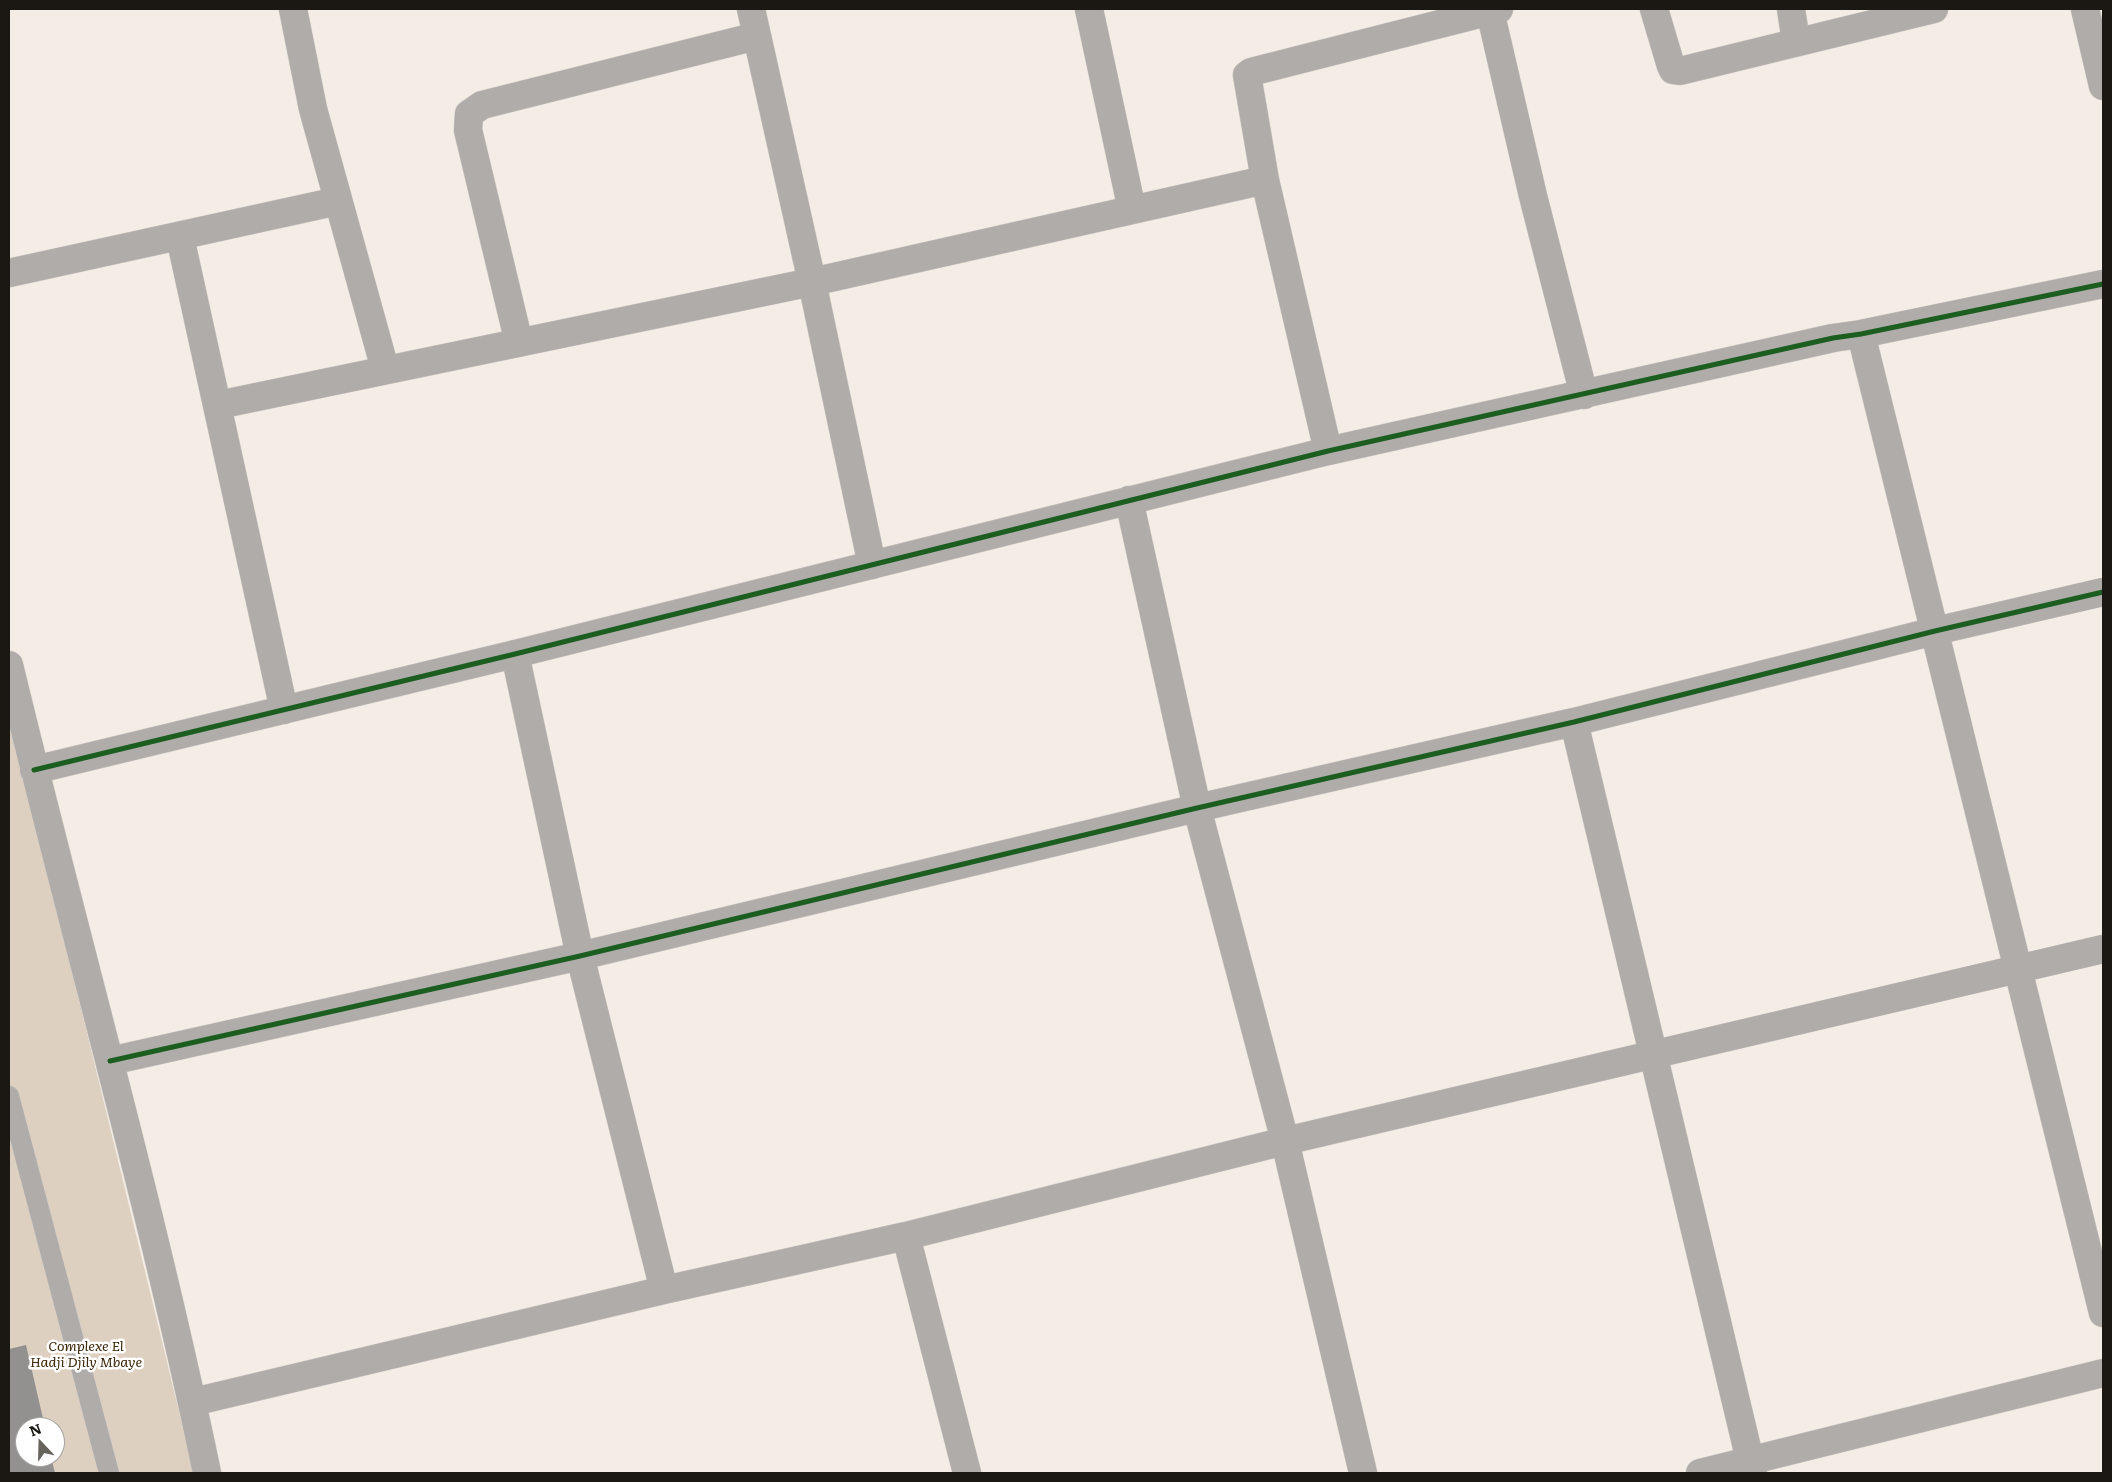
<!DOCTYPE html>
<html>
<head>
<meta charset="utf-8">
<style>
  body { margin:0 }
  #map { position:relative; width:2112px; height:1482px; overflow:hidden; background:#f3ede6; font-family:Literata,serif }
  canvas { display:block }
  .frame { position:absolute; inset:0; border:10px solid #1b1813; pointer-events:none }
  .north { position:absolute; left:15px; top:1417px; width:50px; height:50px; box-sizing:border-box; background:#fff; border:1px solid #a4a3a1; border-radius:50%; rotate:339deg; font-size:14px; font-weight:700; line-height:20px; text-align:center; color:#1b1813 }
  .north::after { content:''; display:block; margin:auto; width:18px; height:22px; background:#67635d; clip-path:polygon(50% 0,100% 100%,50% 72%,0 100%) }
</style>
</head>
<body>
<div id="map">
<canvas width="2112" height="1482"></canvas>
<div class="frame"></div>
<div class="north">N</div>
</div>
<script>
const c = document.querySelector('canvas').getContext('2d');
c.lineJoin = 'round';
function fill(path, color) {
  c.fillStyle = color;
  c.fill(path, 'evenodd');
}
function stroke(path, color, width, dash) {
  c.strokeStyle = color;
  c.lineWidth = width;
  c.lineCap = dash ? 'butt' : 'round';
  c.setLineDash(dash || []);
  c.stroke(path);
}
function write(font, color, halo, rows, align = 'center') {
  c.font = font + ' Literata,serif';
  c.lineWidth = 5;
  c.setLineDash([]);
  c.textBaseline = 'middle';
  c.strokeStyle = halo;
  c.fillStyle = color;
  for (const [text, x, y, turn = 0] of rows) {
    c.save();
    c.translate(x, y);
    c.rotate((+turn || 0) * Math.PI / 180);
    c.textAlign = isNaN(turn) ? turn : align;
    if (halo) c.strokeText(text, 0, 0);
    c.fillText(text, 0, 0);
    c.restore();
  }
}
const green = new Path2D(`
  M9 712 194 1473H9ZM25 1427H55V1457H25Z`);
const building = new Path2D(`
  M26 1345 45 1427H25V1457H51L55 1473H9V1349Z`);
const lane = new Path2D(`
  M9 1096 109 1473`);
const street = new Path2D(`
  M293 9 313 109 385 369
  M751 9 812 282 872 565
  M1089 9 1132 210
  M1654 9 1671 66 1673 70 1680 71 1934 9
  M1791 9 1796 42
  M2085 9 2103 86
  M1490 11 1533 196 1584 395
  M180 237 284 710
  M9 273 338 201
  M1861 334 2103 1313
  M519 343 468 130 469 114 482 105 757 36
  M218 405 812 282 1265 180
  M1328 451 1265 180 1247 75 1251 72 1499 9
  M1129 500 1197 808 1285 1141 1363 1473
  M515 654 580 956 664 1290
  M9 665C74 935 151 1202 207 1473
  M1574 722 1753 1473
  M34 770 515 654 1328 451 1833 338 1861 334 2103 284
  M110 1061 580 956 1197 808 1574 722 1935 631 2103 592
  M906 1236 967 1473
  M193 1402 664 1290 906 1236 1285 1141 2103 949
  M1700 1473 2103 1373`);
const cycleway = new Path2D(`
  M34 770 515 654 1328 451 1833 338 1861 334 2103 284
  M110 1061 580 956 1197 808 1574 722 1935 631 2103 592`);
const parkNames = [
  ["Complexe El",86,1347],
  ["Hadji Djily Mbaye",86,1363]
];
fill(green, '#ded0c0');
fill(building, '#929190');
stroke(lane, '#d0cbc5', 21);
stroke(street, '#d0cbc5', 29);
stroke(lane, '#b0acaa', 20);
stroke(street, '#b0acaa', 28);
stroke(cycleway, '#1b5e20', 5);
write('italic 14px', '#3c280b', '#fff', parkNames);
</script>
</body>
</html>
